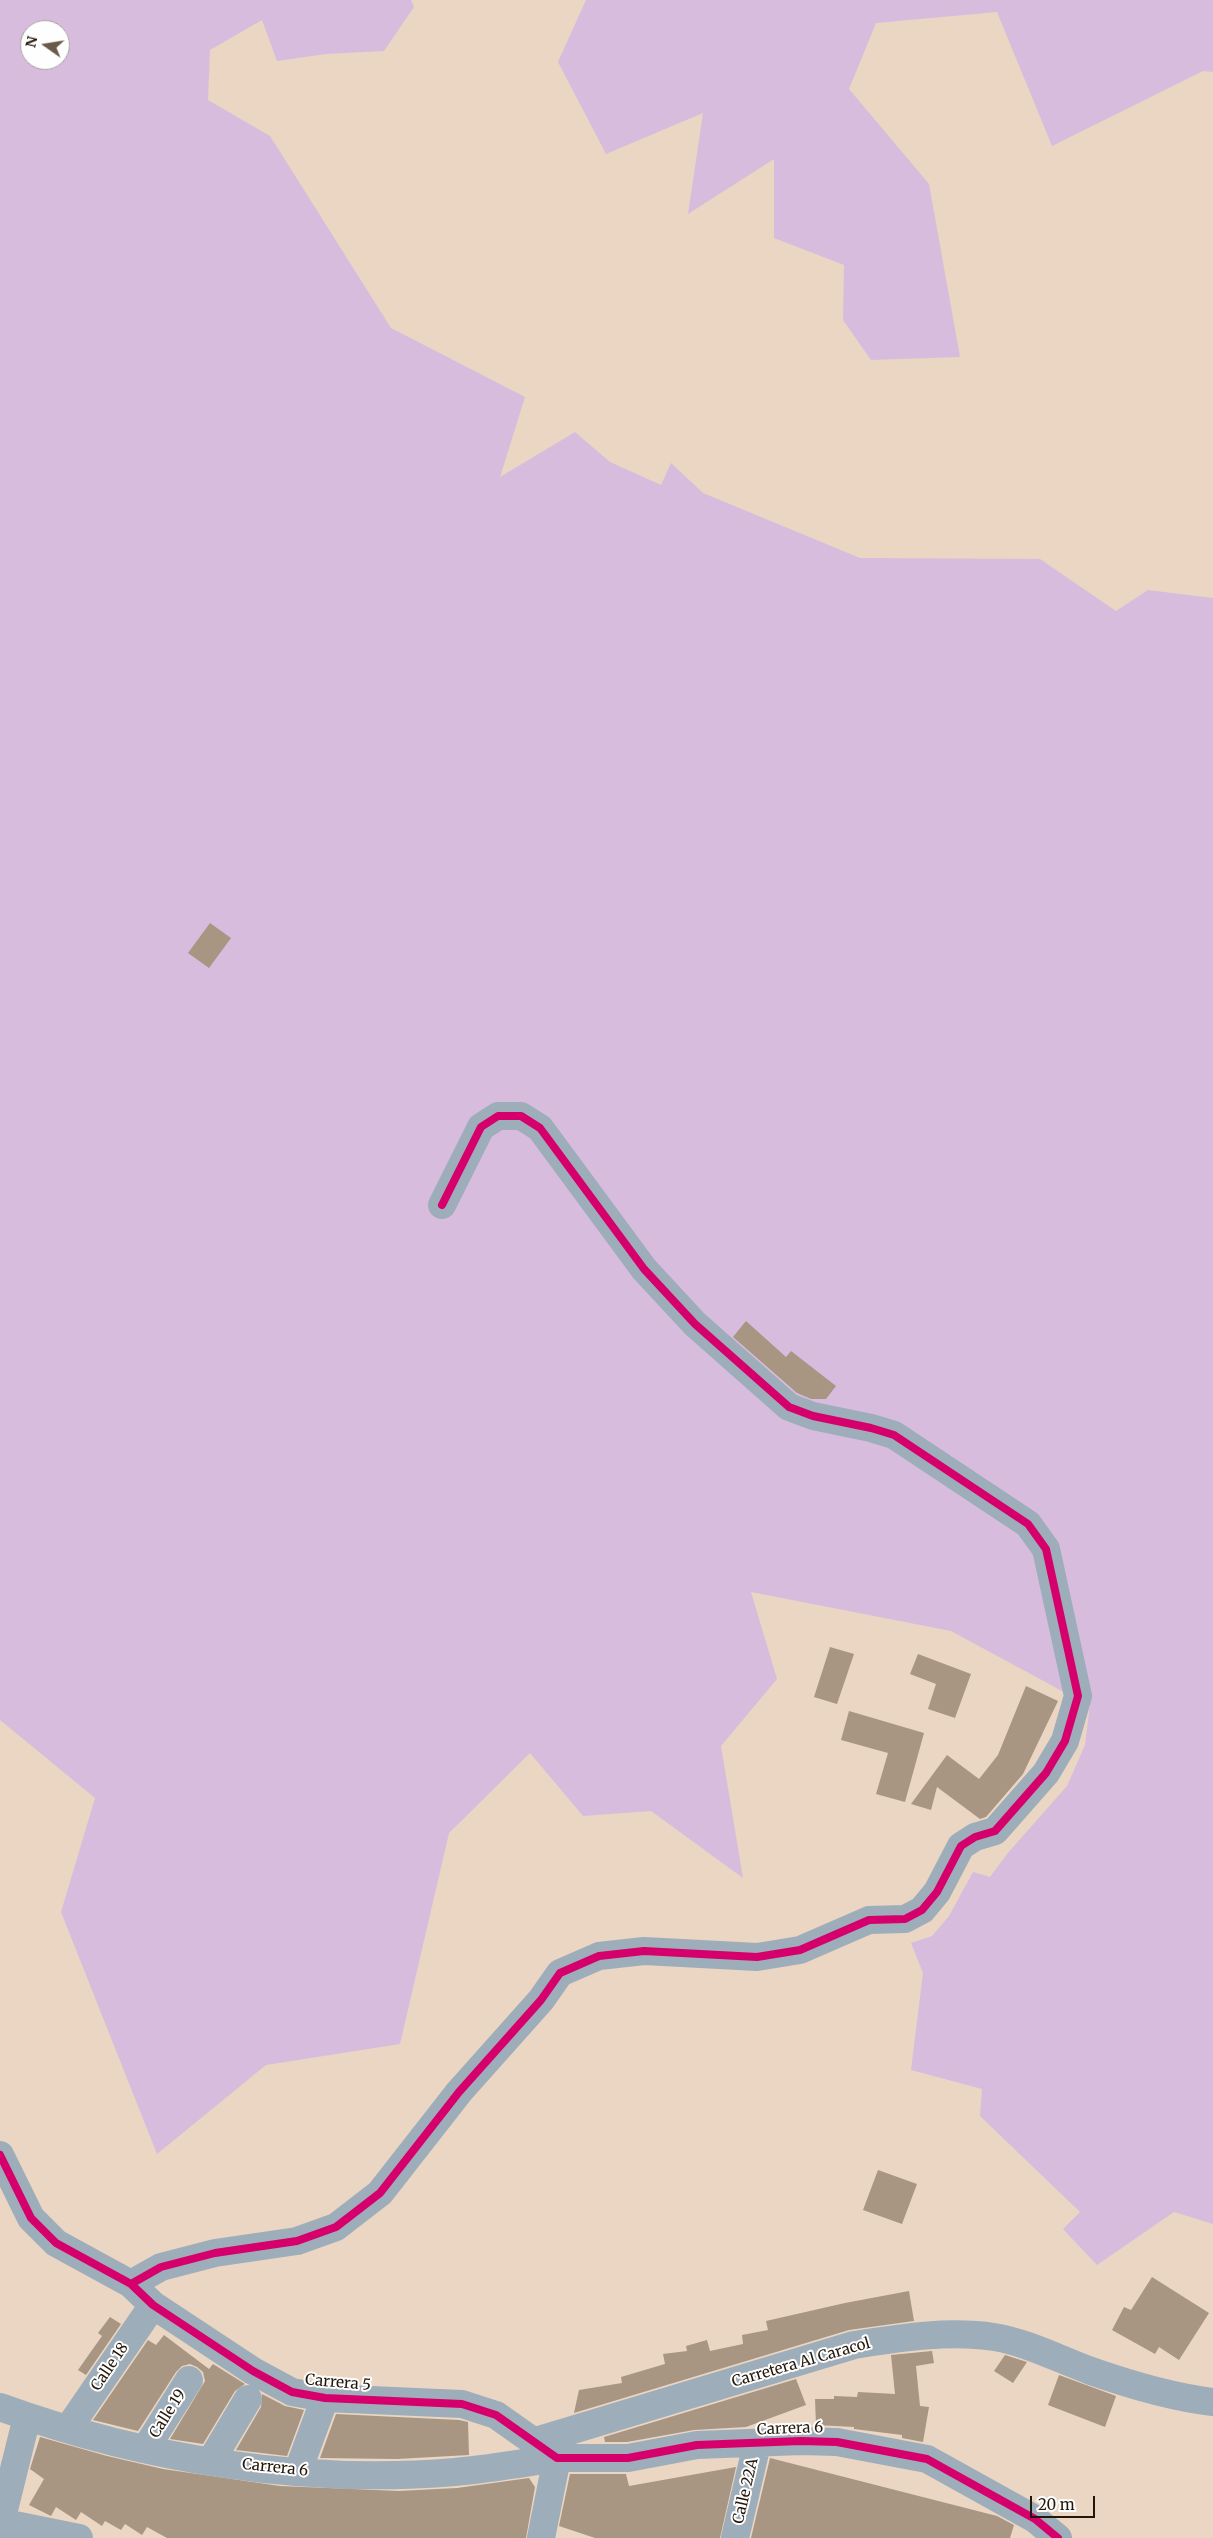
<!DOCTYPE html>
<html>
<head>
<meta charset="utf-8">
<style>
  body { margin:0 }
  #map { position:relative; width:1213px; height:2538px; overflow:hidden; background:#ead6c2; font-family:Merriweather,serif }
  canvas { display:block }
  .north { position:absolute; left:20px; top:20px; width:50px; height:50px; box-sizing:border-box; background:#fefefe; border:1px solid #a7a29c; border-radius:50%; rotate:283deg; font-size:14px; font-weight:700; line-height:20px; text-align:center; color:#241709 }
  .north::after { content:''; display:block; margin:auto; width:18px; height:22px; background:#695a4a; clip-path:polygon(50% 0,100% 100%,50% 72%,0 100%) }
  .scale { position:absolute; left:1030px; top:2496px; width:65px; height:22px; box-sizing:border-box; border:2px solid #241709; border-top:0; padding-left:6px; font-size:15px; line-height:18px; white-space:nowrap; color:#241709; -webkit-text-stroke:4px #fefefe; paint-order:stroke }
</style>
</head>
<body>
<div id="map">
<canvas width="1213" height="2538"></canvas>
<div class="north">N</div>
<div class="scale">20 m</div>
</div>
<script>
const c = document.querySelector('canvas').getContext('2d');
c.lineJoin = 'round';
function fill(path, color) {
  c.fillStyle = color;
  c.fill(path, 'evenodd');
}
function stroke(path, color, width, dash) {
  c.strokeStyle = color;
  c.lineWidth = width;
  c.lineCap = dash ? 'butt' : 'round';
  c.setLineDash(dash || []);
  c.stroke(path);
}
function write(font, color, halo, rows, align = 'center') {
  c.font = font + ' Merriweather,serif';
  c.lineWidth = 4;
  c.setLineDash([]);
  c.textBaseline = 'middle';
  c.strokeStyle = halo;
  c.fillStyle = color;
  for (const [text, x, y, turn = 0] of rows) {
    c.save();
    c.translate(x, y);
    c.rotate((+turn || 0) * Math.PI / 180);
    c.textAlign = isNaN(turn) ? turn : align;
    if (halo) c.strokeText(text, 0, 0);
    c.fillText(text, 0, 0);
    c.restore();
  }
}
const green = new Path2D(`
  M0 0H411L414 7 384 51 326 54 277 61 262 20 210 50 208 100 270 136 391 328 525 397 500 477 575 432 610 462 661 485 671 463 703 493 860 558 1040 559 1116 611 1148 590 1213 598V2224L1174 2212 1097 2265 1063 2229 1080 2212 980 2116 982 2089 911 2070 923 1973 911 1943 932 1936 949 1916 973 1872 990 1877 1007 1854 1067 1786 1085 1745 1091 1696 1054 1547 1034 1519 897 1427 873 1419 814 1408 792 1399 700 1318 650 1265 545 1122 522 1108H496L476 1121 435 1201 434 1207 437 1212 443 1213 448 1210C459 1189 479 1134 499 1125 512 1119 525 1128 535 1135L638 1274 691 1331 785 1414 810 1423 868 1435 892 1443 1021 1529 1039 1553 1075 1698 951 1631 751 1592 777 1679 721 1746 743 1878 651 1811 583 1816 530 1753 449 1833 400 2044 266 2065 157 2154 61 1912 95 1798 0 1720ZM30 30H60V60H30Z
  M586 0H1213V72L1203 71 1052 146 997 12 876 23 849 89 929 184 960 357 871 360 843 320 844 265 774 238V159L688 214 703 113 606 154 558 62Z`);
const building = new Path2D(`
  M210 923 231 938 209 968 188 953Z
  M746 1321 786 1357 791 1351 836 1386 826 1399H811L797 1393 733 1337Z
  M830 1647 854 1654 837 1704 814 1697Z
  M918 1654 971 1674 955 1718 928 1709 936 1684 910 1674Z
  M1026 1686 1058 1701 1023 1774 986 1817 980 1819 937 1787 931 1810 911 1804 947 1755 979 1779 998 1755Z
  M849 1711 924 1733 905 1802 876 1794 888 1753 841 1740Z
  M878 2170 917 2184 902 2224 863 2210Z
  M1152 2277 1209 2313 1179 2360 1159 2347 1155 2354 1112 2330 1124 2307 1131 2310Z
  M909 2291 914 2321 849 2330 574 2413 579 2390 622 2383 621 2377 665 2364 663 2354 687 2351 686 2346 707 2340 710 2351 743 2344 742 2335 768 2330 766 2321 845 2303Z
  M110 2317 121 2324 86 2375 78 2370 102 2336 98 2333Z
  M164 2335 209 2369 213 2364 245 2384 235 2391 203 2444 170 2439 205 2381 203 2372 197 2367 190 2364 182 2366 176 2372 138 2431 93 2420 148 2340 156 2345Z
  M932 2351 934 2363 916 2366 920 2406 929 2407 923 2442 902 2438V2435L854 2429V2427L816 2425 815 2399H834V2396L857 2397 858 2392 895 2394 891 2355Z
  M1005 2355 1027 2362 1013 2383 994 2371Z
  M1059 2375 1116 2396 1105 2427 1048 2405Z
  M796 2379 806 2405 746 2427 694 2430 627 2442H605L604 2437Z
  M262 2394 285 2406 304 2410 287 2456 236 2450 261 2407Z
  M336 2414 459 2420 468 2422 469 2455 397 2459 320 2458Z
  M40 2437 107 2456 163 2469 280 2486 399 2491 457 2488 529 2478 535 2487 526 2538H167L147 2527 142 2535 125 2524 121 2530 105 2521 102 2526 81 2512 76 2520 56 2507 51 2516 29 2505 44 2479 30 2469Z
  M770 2458 997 2516 1014 2525 1010 2538H751Z
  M736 2467 720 2538H595L559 2526 570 2474H626L629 2486Z`);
const minor = new Path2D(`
  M0 2155 31 2218 56 2243 131 2284 153 2305 253 2371 292 2392 325 2398 462 2404 496 2415 557 2458H628L697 2445 801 2441 837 2442 927 2459 1035 2519 1058 2538
  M131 2284 161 2267 215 2253 297 2241 336 2227 380 2193 459 2092 541 2000 560 1973 599 1956 644 1951 757 1957 800 1950 869 1920 905 1919 922 1910 937 1892 961 1846 975 1837 995 1831 1046 1773 1065 1741 1078 1696 1046 1549 1028 1524 894 1435 871 1428 813 1416 789 1407 695 1324 644 1269 540 1128 521 1116H498L481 1127 442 1205
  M0 2407C143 2459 303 2485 455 2472 489 2469 523 2463 557 2458L541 2538
  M68 2429 153 2305
  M536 2441 854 2345C899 2338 948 2330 994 2337 1026 2342 1061 2360 1091 2371 1131 2385 1171 2397 1213 2402
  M146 2448 189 2380
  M211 2461 248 2399
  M298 2471 325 2398
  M0 2522 79 2538
  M0 2526 27 2417
  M735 2538 757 2444`);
const cycleway = new Path2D(`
  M0 2155 31 2218 56 2243 131 2284 153 2305 253 2371 292 2392 325 2398 462 2404 496 2415 557 2458H628L697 2445 801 2441 837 2442 927 2459 1035 2519 1058 2538
  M131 2284 161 2267 215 2253 297 2241 336 2227 380 2193 459 2092 541 2000 560 1973 599 1956 644 1951 757 1957 800 1950 869 1920 905 1919 922 1910 937 1892 961 1846 975 1837 995 1831 1046 1773 1065 1741 1078 1696 1046 1549 1028 1524 894 1435 871 1428 813 1416 789 1407 695 1324 644 1269 540 1128 521 1116H498L481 1127 442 1205`);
const streetNames = [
  ["Carretera Al Caracol",801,2363,-16],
  ["Calle 18",110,2367,-56],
  ["Carrera 5",338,2383,5],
  ["Calle 19",168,2414,-58],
  ["Carrera 6",790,2429,-2],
  ["Carrera 6",275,2468,6],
  ["Calle 22A",746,2491,-77]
];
fill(green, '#d8bcde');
fill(building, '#a89582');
stroke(minor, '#9eadba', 28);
stroke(cycleway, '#d6006c', 8);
write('15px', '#241709', '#fefefe', streetNames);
</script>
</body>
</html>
